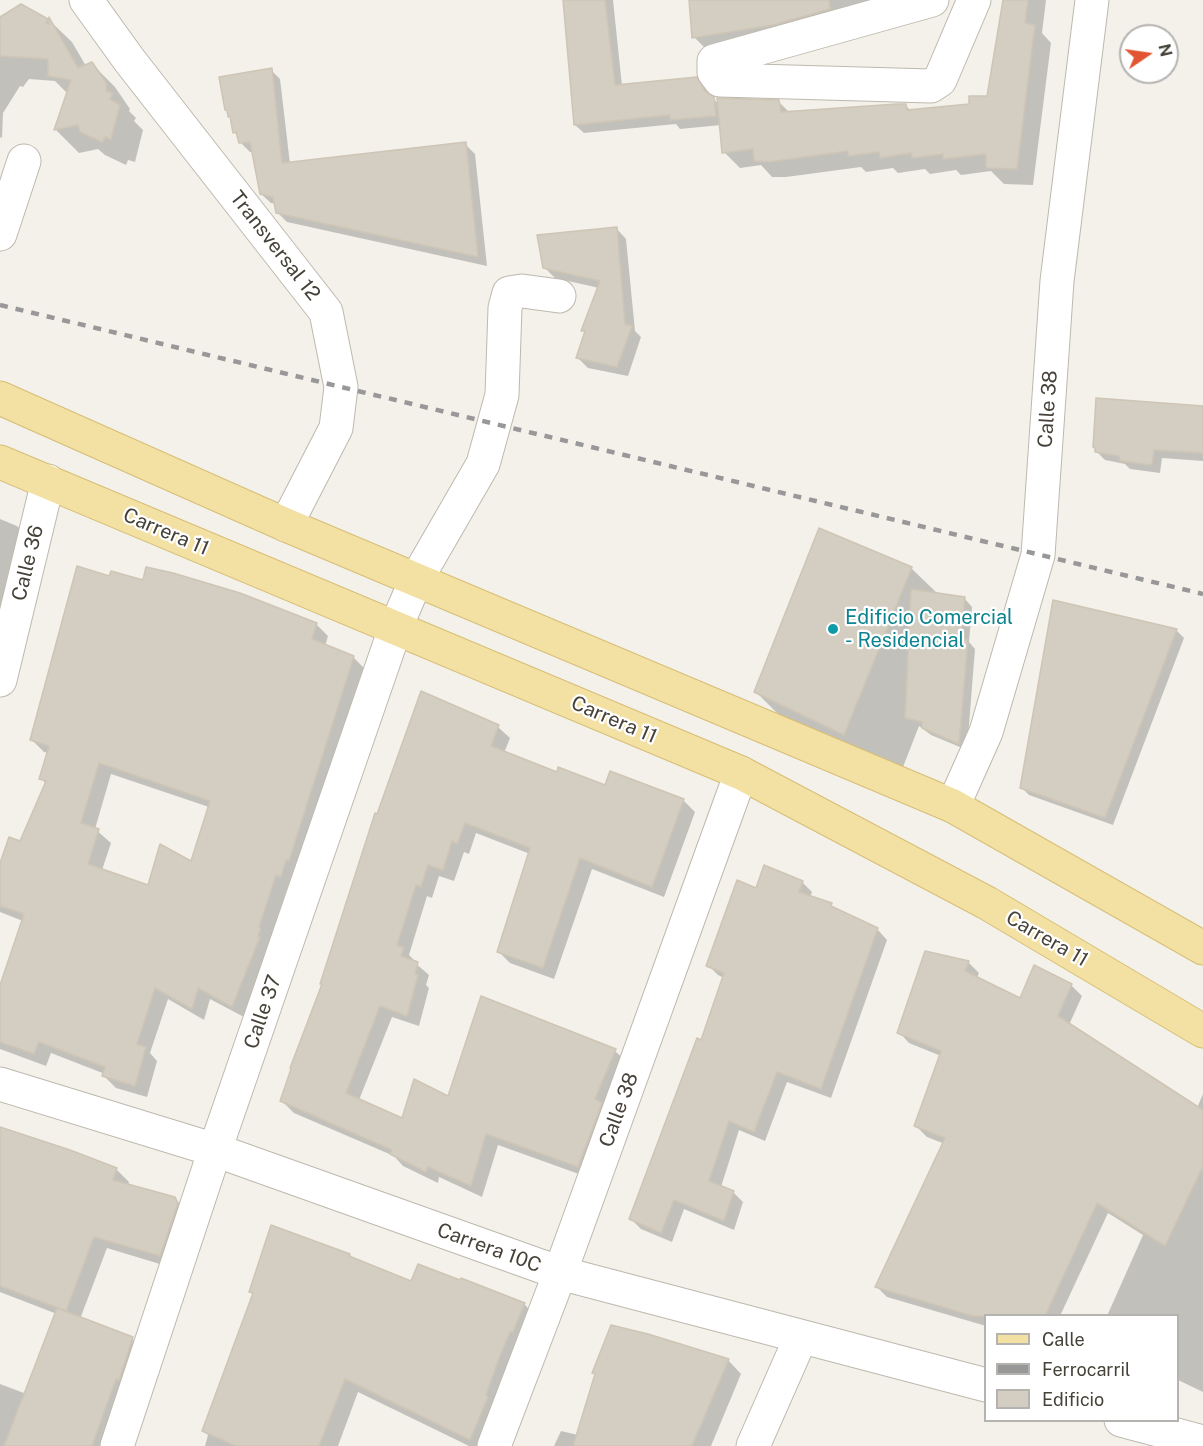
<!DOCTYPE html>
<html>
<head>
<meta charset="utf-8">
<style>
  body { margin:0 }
  #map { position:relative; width:1203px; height:1446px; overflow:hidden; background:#f3f1ea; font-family:"Public Sans",sans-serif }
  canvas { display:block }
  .legend { position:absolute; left:984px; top:1314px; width:195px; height:108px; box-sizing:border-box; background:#fff; border:2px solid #b5b3b0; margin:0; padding:8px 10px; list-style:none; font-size:18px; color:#464239 }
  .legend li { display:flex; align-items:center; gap:12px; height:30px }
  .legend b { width:30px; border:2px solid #b5b3b0 }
  .north { position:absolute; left:1119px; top:24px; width:60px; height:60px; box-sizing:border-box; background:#fff; border:2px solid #b5b3b0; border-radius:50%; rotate:77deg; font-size:16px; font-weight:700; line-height:24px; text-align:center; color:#464239 }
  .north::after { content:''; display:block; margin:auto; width:21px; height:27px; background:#e25533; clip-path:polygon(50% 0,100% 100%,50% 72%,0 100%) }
</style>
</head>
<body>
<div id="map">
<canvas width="1203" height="1446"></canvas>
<ul class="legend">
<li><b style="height:8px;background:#f3e0a3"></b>Calle</li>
<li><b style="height:8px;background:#989898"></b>Ferrocarril</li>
<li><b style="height:16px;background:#d4cdc1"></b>Edificio</li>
</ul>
<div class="north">N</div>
</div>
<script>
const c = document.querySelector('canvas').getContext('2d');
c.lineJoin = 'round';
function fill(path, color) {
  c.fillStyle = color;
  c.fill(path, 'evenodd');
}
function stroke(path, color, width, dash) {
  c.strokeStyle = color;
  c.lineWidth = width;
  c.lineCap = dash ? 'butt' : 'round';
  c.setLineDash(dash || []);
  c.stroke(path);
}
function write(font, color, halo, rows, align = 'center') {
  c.font = font + ' "Public Sans",sans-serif';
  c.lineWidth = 4.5;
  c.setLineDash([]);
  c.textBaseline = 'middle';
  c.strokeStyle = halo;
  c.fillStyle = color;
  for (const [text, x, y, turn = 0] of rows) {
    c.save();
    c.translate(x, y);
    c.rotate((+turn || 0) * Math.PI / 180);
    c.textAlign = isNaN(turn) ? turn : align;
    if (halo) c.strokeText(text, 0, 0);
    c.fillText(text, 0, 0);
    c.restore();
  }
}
const shadow = new Path2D(`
  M565 0H613L622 86 696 78 719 105 779 102 789 112 906 106 911 111 971 105 988 98 1005 0H1046L1042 33 1051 43 1033 185 1004 184 991 171 961 175 956 170 930 174 925 169 898 173 893 168 866 172 861 167 786 177H772L761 165 740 168 724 152 721 125 680 129 676 124 584 133 575 125Z
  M690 0H873L862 2 863 16 707 50 694 37Z
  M0 19 47 20 50 23V21L72 42 86 66 92 64 115 87 130 109 129 111 136 118 134 121 143 130 135 162 128 160 126 165 105 155 98 149 79 153 56 130 68 94 55 81 29 79 23 87 20 86 3 113 2 138 0 137Z
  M271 70 280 79 290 164 465 144 475 154 487 266 287 222 277 212 276 204 271 203 261 194 253 152H250L240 142 239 137 234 132 232 119 229 116Z
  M616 228 626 239 635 331 641 337 628 376 588 368 578 358 586 333 583 330 599 288 555 278 544 267Z
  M1203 407V461L1162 458 1160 473 1130 469 1125 464 1105 460 1097 452Z
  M0 519 17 526 29 537 0 623Z
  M911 568 938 594 965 599 972 607 969 642 975 649 967 750 931 735 919 726 896 785 807 743 756 692Z
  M110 578 316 624 328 636 325 646 353 657 365 669 293 888 288 886 244 1017 210 999 204 1020 168 999 150 1053 157 1061 147 1097 116 1088 104 1076 105 1074 51 1053 46 1066 0 1049V985L23 921 0 912V868L21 843 46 784 41 778 48 753 44 752 32 740ZM111 774 209 807 192 863 149 887 102 870 111 843 95 829Z
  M1176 630 1184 638 1113 825 1029 795 1021 787Z
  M498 727 510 738 504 753 558 774 606 787 683 800 695 812 664 897 592 869 554 979 510 963 498 951 530 854 476 833 469 854 464 852 454 881 439 876 432 898 427 896 409 955 415 961 414 962 429 975 426 985 429 988 419 1026 392 1017 359 1100 403 1120 449 1098 615 1051 627 1062 590 1178 498 1145 482 1197 439 1177 438 1183 403 1166 394 1156 294 1113 282 1101 323 985 322 984Z
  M802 882 812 892 810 897 831 905 837 911 877 929 887 940 831 1098 787 1082 765 1141 739 1130 721 1187 733 1192 743 1202 734 1230 684 1209 672 1242 641 1229 631 1219 702 1042 724 978 718 975 708 965 757 890Z
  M968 962 979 973 977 978 1021 1000 1071 985 1082 996 1069 1025 1197 1108 1203 1094V1392L1178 1380V1316H1107L1143 1235 1108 1213 1060 1316H986V1326L887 1297 877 1287 945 1144 927 1137 916 1126 941 1056 909 1043 899 1032Z
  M0 1129 116 1169 129 1182 128 1186 175 1199 188 1212 173 1268 107 1248 80 1319 132 1339 145 1352 109 1446H0V1384L24 1393 57 1314 0 1292Z
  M272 1227 350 1255 354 1260 412 1283 524 1304 538 1318 486 1446H469L358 1392 338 1446H205L208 1435 203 1430 254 1295 251 1292Z
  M728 1360 741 1374 711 1446H554L561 1431 578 1435Z`);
const building = new Path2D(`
  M563 0H605L615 85 697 77 705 91 714 97 716 116 670 120V115L574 125Z
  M689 0H829L830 9 773 25 692 38Z
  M1003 0H1028L1025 23 1035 25 1017 169 986 168V154L943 159V154L912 158 911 153 880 158 879 152 848 156V151L769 162 754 161 753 149 722 153 717 98 779 100 781 112 897 104H906L907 110 969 104V96H987Z
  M21 4 48 19 46 23 49 24V17L78 68 92 62 107 84 106 91 113 93 110 99 120 105 111 139 105 137 102 142 80 132 78 125 54 130 71 80 48 76V59L0 56V17Z
  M272 68 282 163 466 142 478 257 276 213 273 197 260 194 250 142 239 143 236 132 233 133 230 116 228 117 227 110H225L219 77Z
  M617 227 625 324 632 326 617 367 576 358 585 331H581L600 281 543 268 537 235Z
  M1096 398 1203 406V453L1154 450 1152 465 1120 461 1119 456 1095 452V448L1093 447Z
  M819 528 912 567 844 735 754 692Z
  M77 566 109 576 111 571 143 580 146 567 173 573 240 593 317 623 312 639 354 656 289 861 286 860 281 877 276 875 259 927 261 928 258 936 260 937 232 1007 198 988 192 1009 155 988 137 1044 146 1047 135 1086 102 1076 105 1067 39 1042 34 1054 0 1042V985L24 914 0 906V863L9 837 20 841 46 781 39 779 49 746 30 740ZM99 763 210 801 191 861 160 844 148 885 88 864 99 829 81 823Z
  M911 589 965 597 961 638 968 640 959 744 922 728V722L905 718Z
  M1053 600 1177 629 1105 818 1020 788Z
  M421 691 499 725 491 746 557 772 558 767 605 785 610 771 684 799 652 887 580 858 543 968 497 952 530 848 465 823 457 844 452 841 443 870 428 865 421 887 416 885 397 945 404 948 401 956 418 962 415 974 418 975 407 1016 380 1006 346 1093 402 1118 414 1079 448 1096 481 996 616 1049 595 1099 602 1103 578 1167 486 1134 471 1186 428 1167 426 1172 390 1154 392 1150 280 1101 291 1069 290 1068 322 984H320L375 813 377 814Z
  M764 865 803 881 799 892 832 903 831 906 878 928 821 1089 777 1072 754 1132 729 1121 709 1181 734 1191 724 1221 674 1200 661 1233 629 1219 697 1038 701 1040 724 973 706 966 737 880 756 888Z
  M925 951 969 961 965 971 1020 998 1034 965 1072 984 1058 1016 1203 1110V1166L1165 1246 1097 1203 1045 1316H973L875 1287 945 1138 914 1126 941 1051 897 1033Z
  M0 1127 70 1150 117 1168 113 1180 175 1197 178 1203 160 1256 94 1237 66 1311 0 1286Z
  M271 1225 350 1254 349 1256 411 1281 418 1264 460 1280 461 1278 525 1303 513 1332H510L498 1361 486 1395 488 1397 470 1440 345 1379 319 1446H236L202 1431 253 1293 249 1292Z
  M57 1308 133 1337 119 1380 116 1379 92 1446H4Z
  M611 1325 648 1334 729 1359 692 1446H573L595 1374 592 1373Z`);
const minor = new Path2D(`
  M86 0 130 61 326 312 341 387 336 428 286 525
  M932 0 714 61V72L720 80 931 86 940 80 974 0
  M0 234 24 161
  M0 680 48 481
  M953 806 986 732 1038 555 1057 281 1092 0
  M0 1084 215 1150 560 1273 986 1385
  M1121 1420 1203 1442
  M117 1446 215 1150 395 629 416 580 483 464 502 395 505 308 509 293 522 291 559 296
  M494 1446 560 1273 741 773
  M753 1446 801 1337`);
const major = new Path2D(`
  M0 398 286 525 953 806 1203 948
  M0 462 741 773 987 903 1203 1031`);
const rail = new Path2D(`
  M0 305 1203 594`);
const markers = [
  [833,629,6,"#0f9aa8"]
];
const streetNames = [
  ["Transversal 12",275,246,52],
  ["Calle 38",1048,409,-86],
  ["Carrera 11",166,532,23],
  ["Calle 36",28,563,-76],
  ["Carrera 11",614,720,23],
  ["Carrera 11",1047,939,30],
  ["Calle 37",263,1012,-71],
  ["Calle 38",619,1110,-70],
  ["Carrera 10C",489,1248,20]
];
const cultureNames = [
  ["Edificio Comercial",845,618],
  ["- Residencial",845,641]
];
fill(shadow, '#0003');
fill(building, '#d4cdc1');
stroke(building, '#cec5b5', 1.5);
stroke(minor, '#beb9ae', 35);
stroke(major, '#d7be75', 35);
stroke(minor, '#fff', 33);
stroke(major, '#f3e0a3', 33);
stroke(rail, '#989898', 4.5, [8, 8]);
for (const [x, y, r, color] of markers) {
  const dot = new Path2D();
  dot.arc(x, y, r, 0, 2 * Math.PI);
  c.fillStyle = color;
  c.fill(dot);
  stroke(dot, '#fff', 2);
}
write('20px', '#464239', '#fff', streetNames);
write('20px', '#0d838f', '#fff', cultureNames, 'left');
</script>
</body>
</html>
